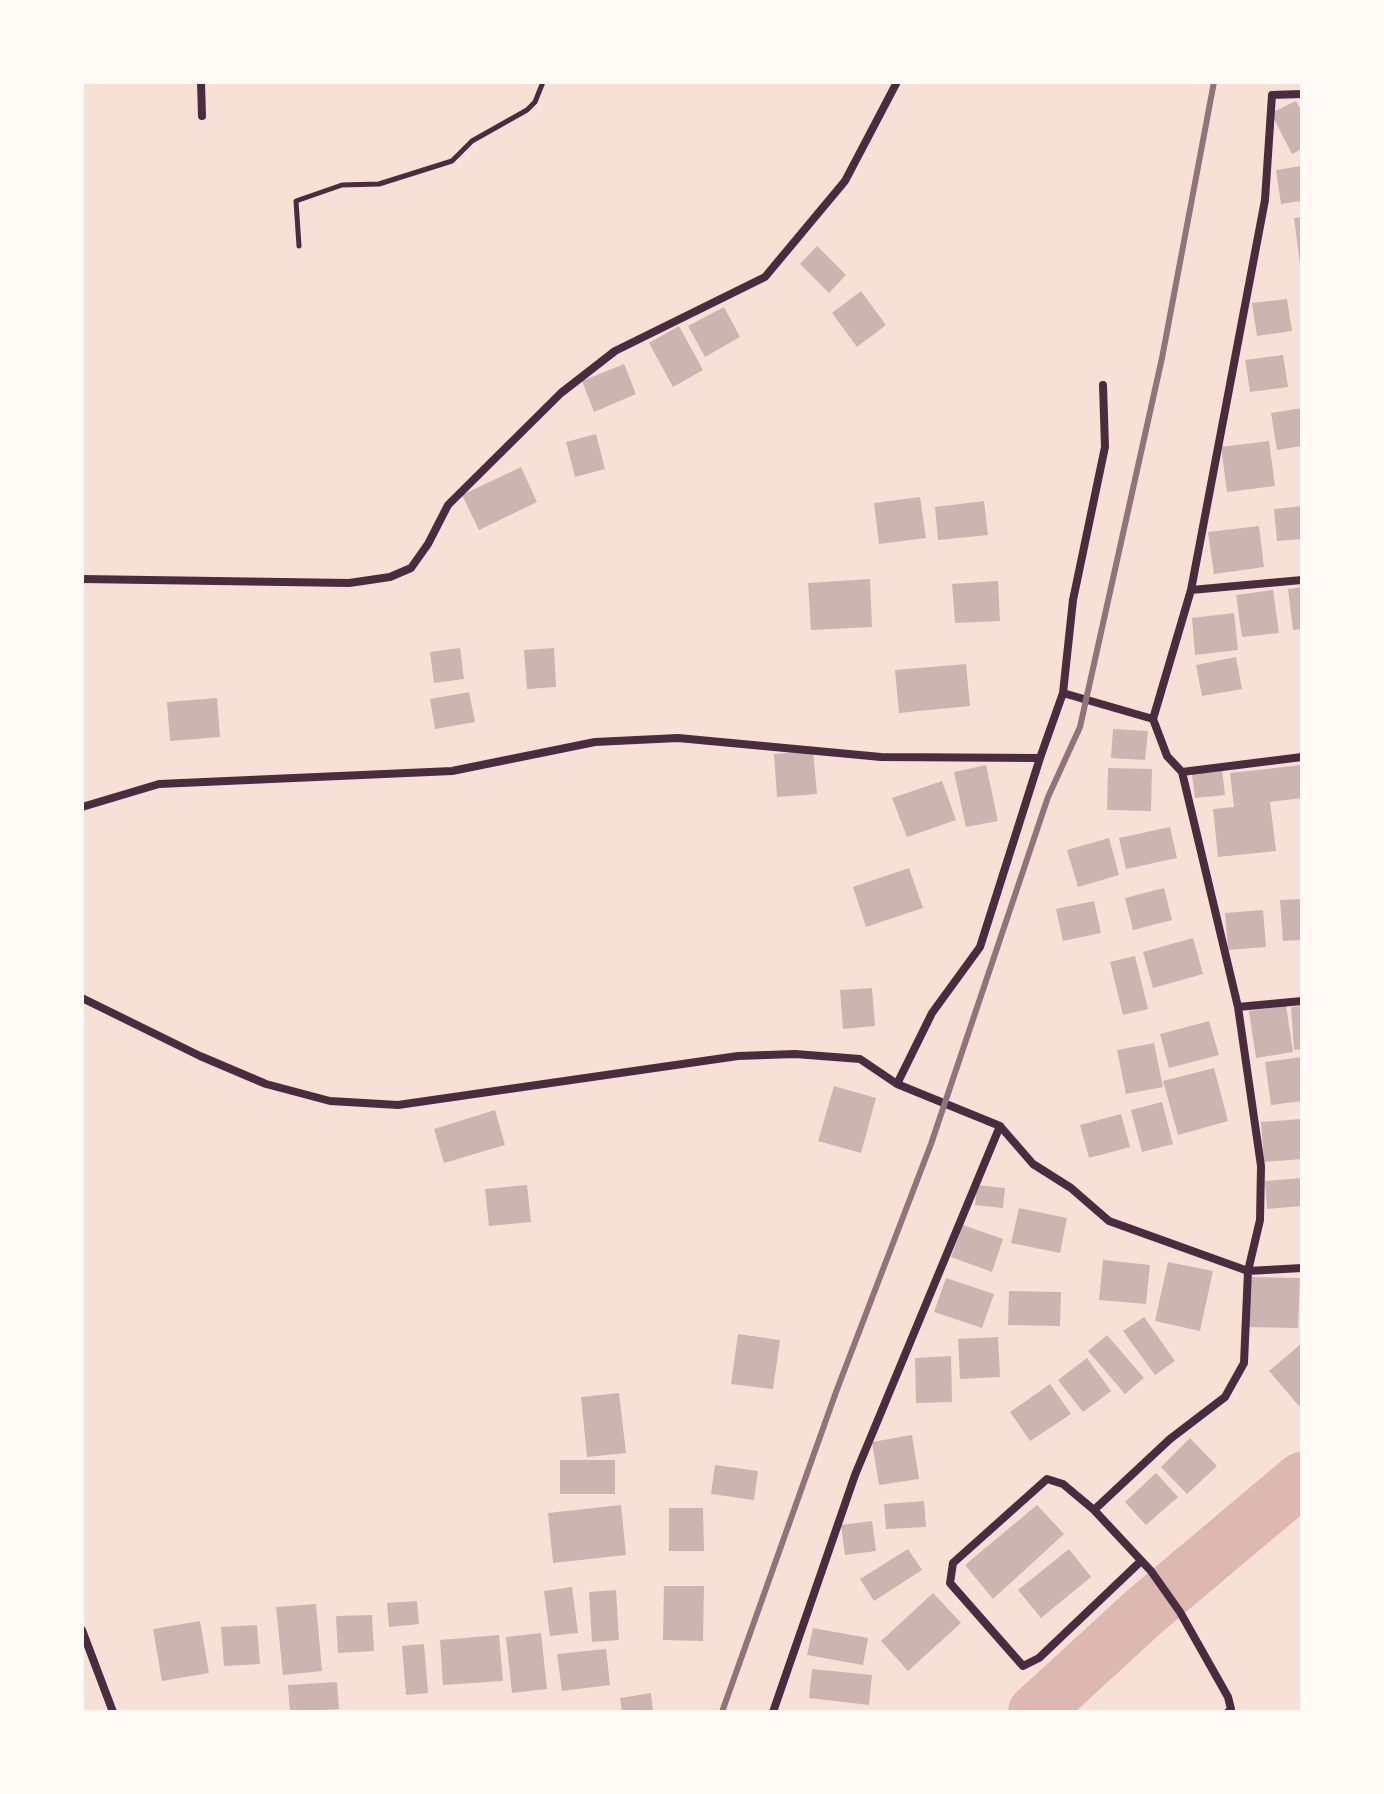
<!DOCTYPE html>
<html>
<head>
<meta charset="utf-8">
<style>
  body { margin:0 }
  #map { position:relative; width:1384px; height:1794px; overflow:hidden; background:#f7e1d7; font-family:Raleway,sans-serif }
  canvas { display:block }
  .frame { position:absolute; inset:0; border:84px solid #fffaf5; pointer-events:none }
</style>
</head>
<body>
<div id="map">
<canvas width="1384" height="1794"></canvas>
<div class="frame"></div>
</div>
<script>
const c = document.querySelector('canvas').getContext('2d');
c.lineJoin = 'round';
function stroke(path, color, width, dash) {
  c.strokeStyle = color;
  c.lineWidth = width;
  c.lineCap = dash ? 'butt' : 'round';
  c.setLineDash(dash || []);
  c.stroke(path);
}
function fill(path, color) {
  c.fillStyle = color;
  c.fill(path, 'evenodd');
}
const river = new Path2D(`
  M1035 1712 1145 1611 1302 1479`);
const building = new Path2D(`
  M1296 101 1302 112V149L1292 154 1271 113Z
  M1302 166V201L1281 204 1276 170Z
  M1302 217V263L1300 264 1294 218Z
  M817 246 846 275 829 293 800 264Z
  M861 291 886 325 857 347 832 313Z
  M1287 299 1292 331 1257 336 1252 303Z
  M724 307 740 337 705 357 688 326Z
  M679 326 703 370 673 387 649 343Z
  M1283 355 1288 387 1250 392 1245 360Z
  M624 364 636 394 594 412 582 381Z
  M1302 408V446L1277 450 1271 413Z
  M596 434 605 469 575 477 566 442Z
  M1269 441 1275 486 1227 492 1221 447Z
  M521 467 537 502 479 530 462 495Z
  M920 497 926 538 879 544 874 503Z
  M984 501 988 535 938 540 935 507Z
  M1302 506V539L1277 541 1274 509Z
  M1259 526 1264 567 1214 574 1208 532Z
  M870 579 872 627 811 630 808 583Z
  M998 581 1000 621 955 623 952 584Z
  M1302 587V629L1293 630 1288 589Z
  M1273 590 1279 633 1242 637 1236 595Z
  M1234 613 1238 650 1195 655 1192 618Z
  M460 648 464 679 434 683 430 652Z
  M554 648 556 687 527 689 524 650Z
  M1236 657 1242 689 1202 696 1196 665Z
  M966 664 970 706 899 713 895 670Z
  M469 692 475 722 435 729 430 699Z
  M217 698 220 737 170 741 167 702Z
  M1113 729 1148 731 1145 760 1111 758Z
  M813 751 817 794 777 797 774 754Z
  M986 765 998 821 966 827 954 772Z
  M1302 765V798L1270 802 1276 851 1218 857 1213 809 1234 807 1230 773Z
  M1108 768 1152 769 1151 811 1107 810Z
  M1222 770 1225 795 1195 798 1192 774Z
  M942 781 956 820 907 837 892 798Z
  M1170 827 1177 858 1126 869 1119 838Z
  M1109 838 1119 875 1078 887 1067 850Z
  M909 868 923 908 866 927 853 887Z
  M1164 888 1172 920 1133 930 1125 898Z
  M1302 899V940L1283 941 1280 900Z
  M1094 901 1101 933 1063 941 1056 909Z
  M1263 910 1266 947 1228 950 1225 913Z
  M1193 938 1203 974 1153 988 1143 952Z
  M1135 956 1148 1009 1123 1015 1110 962Z
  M872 988 875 1026 843 1029 840 990Z
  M1286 1006 1293 1052 1256 1058 1249 1011Z
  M1302 1006V1049L1294 1050 1291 1007Z
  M1209 1021 1219 1055 1169 1068 1160 1034Z
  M1154 1043 1163 1087 1126 1094 1117 1050Z
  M1302 1057V1101L1271 1105 1265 1062Z
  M1214 1068 1228 1121 1178 1135 1163 1081Z
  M834 1086 876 1098 861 1153 818 1141Z
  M1162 1102 1173 1144 1142 1152 1131 1110Z
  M495 1110 505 1145 444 1163 434 1129Z
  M1121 1114 1130 1147 1089 1158 1080 1125Z
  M1302 1119V1159L1264 1162 1261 1122Z
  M1302 1178V1206L1267 1209 1265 1181Z
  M527 1185 531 1222 489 1226 485 1189Z
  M977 1185 1005 1188 1003 1208 975 1205Z
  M1019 1208 1067 1218 1060 1253 1011 1243Z
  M963 1225 1003 1239 992 1272 951 1257Z
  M1103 1260 1150 1265 1146 1304 1099 1300Z
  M1168 1262 1213 1271 1200 1331 1155 1321Z
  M1249 1277 1300 1278 1298 1328 1247 1327Z
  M946 1278 994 1294 982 1328 934 1312Z
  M1009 1291 1061 1292 1060 1326 1008 1325Z
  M1144 1317 1175 1361 1155 1375 1123 1331Z
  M738 1334 780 1340 773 1389 731 1384Z
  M1107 1335 1144 1378 1125 1394 1088 1351Z
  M998 1337 1000 1377 960 1379 958 1339Z
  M1302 1343V1404L1299 1406 1269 1371Z
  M951 1356 952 1402 916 1403 915 1358Z
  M1087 1358 1111 1391 1083 1412 1058 1380Z
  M1050 1384 1071 1414 1030 1441 1010 1412Z
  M619 1393 626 1453 587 1457 581 1397Z
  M912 1435 919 1479 879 1485 872 1442Z
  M1190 1438 1217 1466 1187 1494 1161 1467Z
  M560 1460H615V1494H560Z
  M715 1465 758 1471 754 1500 711 1494Z
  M1156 1473 1178 1497 1146 1525 1125 1502Z
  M924 1501 926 1527 886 1529 884 1504Z
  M621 1505 626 1555 553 1563 548 1513Z
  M1037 1505 1064 1534 993 1599 965 1565Z
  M669 1508H703L704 1551H669Z
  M872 1521 876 1551 845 1555 841 1525Z
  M908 1549 922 1570 874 1601 860 1579Z
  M1069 1549 1091 1577 1041 1618 1018 1590Z
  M664 1586H704L703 1641 663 1640Z
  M572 1587 578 1633 550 1636 544 1591Z
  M616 1590 619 1640 592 1642 589 1592Z
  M933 1593 961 1623 908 1671 881 1641Z
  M417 1601 419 1624 389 1627 387 1603Z
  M316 1604 322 1671 283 1675 276 1607Z
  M372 1615 374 1651 338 1653 336 1616Z
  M200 1621 209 1673 162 1681 153 1629Z
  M257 1625 260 1664 224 1666 221 1627Z
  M813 1628 868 1638 863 1665 807 1655Z
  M541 1633 547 1689 512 1693 506 1637Z
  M499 1635 503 1681 443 1685 440 1640Z
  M424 1644 428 1693 406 1695 402 1646Z
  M606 1649 610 1685 562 1691 557 1654Z
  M812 1669 872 1675 869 1705 809 1698Z
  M337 1682 339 1709 290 1712 288 1685Z
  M651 1693 653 1712H622L620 1698Z`);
const path = new Path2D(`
  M299 246 296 201 342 185 379 184 452 161 472 141 527 110 535 102 543 82`);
const minor = new Path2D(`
  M201 82 202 116
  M82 579 349 583 390 577 411 568 428 544 448 505 561 393 615 351 765 277 845 181 897 82
  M1191 590 1302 580
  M1063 693 1153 719 1167 756 1182 772 1238 1007 1261 1166 1260 1220 1248 1271 1244 1363 1225 1397 1170 1439 1094 1510 1151 1571 1180 1612 1228 1697 1231 1709 1228 1712
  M1153 719 1191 590 1265 200 1272 95 1302 94
  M1182 772 1302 757
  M82 807 159 784 452 771 595 742 678 738 881 757 1040 758 1063 693 1073 600 1105 447 1103 385
  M82 998 200 1056 266 1084 330 1101 398 1105 738 1056 795 1054 860 1059 897 1084 1000 1126 1033 1164 1071 1188 1109 1221 1248 1271 1302 1268
  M1238 1007 1302 1001
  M897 1084 932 1013 980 947 1040 758
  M1094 1510 1063 1484 1047 1479 953 1563 950 1583 1023 1666 1039 1658 1141 1561
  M82 1630 113 1712
  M773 1712 855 1475 1000 1126`);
const rail = new Path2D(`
  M722 1712 836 1392 931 1144 1048 797 1080 727 1162 358 1214 82`);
stroke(river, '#dcb8b0', 54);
fill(building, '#ccb4b1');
stroke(path, '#4a2c40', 5);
stroke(minor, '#4a2c40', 8);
stroke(rail, '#8f747c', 6);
</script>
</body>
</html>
